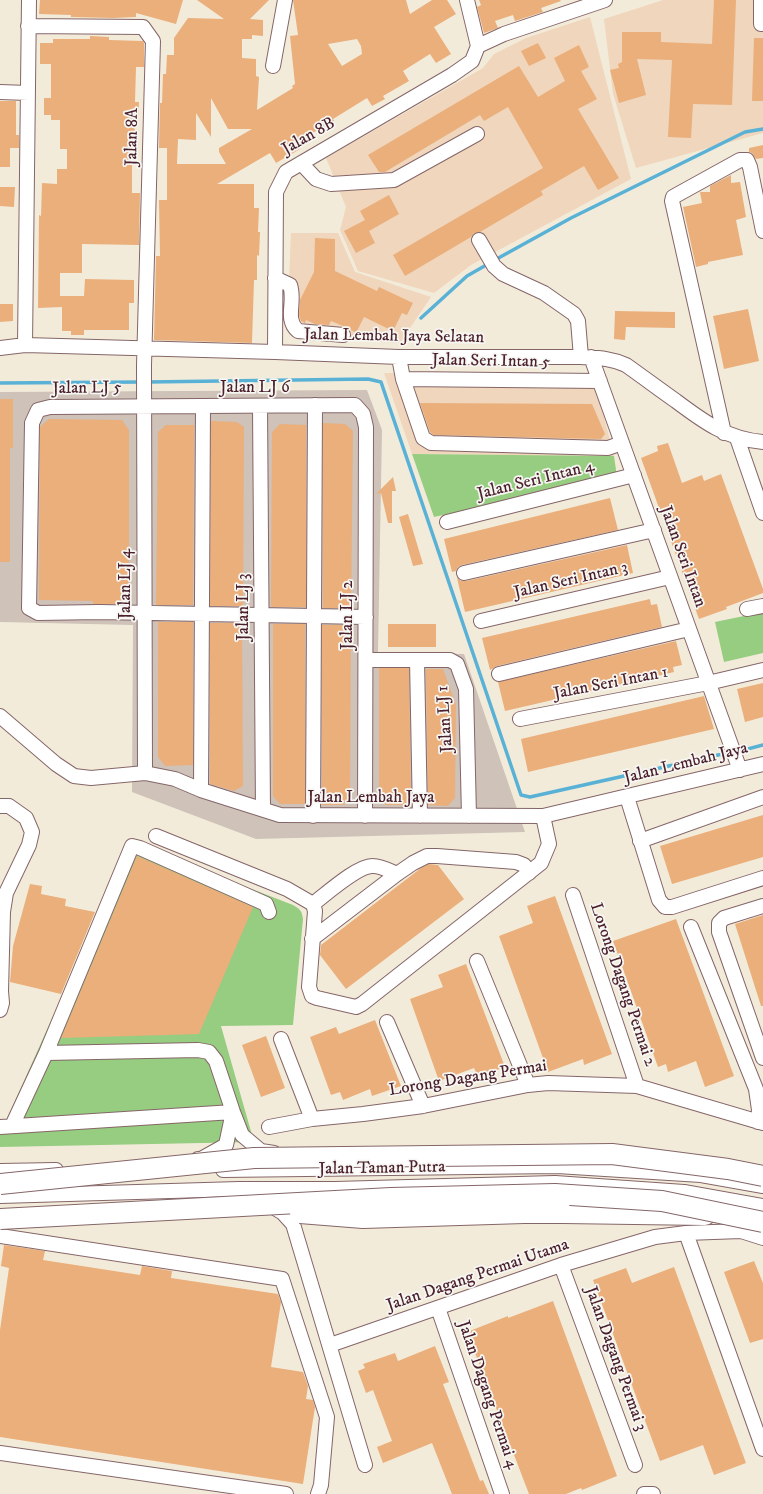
<!DOCTYPE html>
<html>
<head>
<meta charset="utf-8">
<style>
  body { margin:0 }
  canvas { display:block; background:#f3ebda }
</style>
</head>
<body>
<canvas width="763" height="1494"></canvas>
<script>
const c = document.querySelector('canvas').getContext('2d');
c.lineJoin = 'round';
function fill(path, color) {
  c.fillStyle = color;
  c.fill(path, 'evenodd');
}
function stroke(path, color, width, dash) {
  c.strokeStyle = color;
  c.lineWidth = width;
  c.lineCap = dash ? 'butt' : 'round';
  c.setLineDash(dash || []);
  c.stroke(path);
}
function write(font, color, halo, rows, align = 'center') {
  c.font = font + ' "IM FELL DW Pica",serif';
  c.lineWidth = 3.5;
  c.setLineDash([]);
  c.textBaseline = 'middle';
  c.strokeStyle = halo;
  c.fillStyle = color;
  for (const [text, x, y, turn = 0] of rows) {
    c.save();
    c.translate(x, y);
    c.rotate((+turn || 0) * Math.PI / 180);
    c.textAlign = isNaN(turn) ? turn : align;
    if (halo) c.strokeText(text, 0, 0);
    c.fillText(text, 0, 0);
    c.restore();
  }
}
const built = new Path2D(`
  M663 0H763V133L636 168 613 94 604 19Z
  M590 17 631 179 471 265 434 293 358 271 340 230 346 207 326 158 483 68 494 54 526 38Z
  M291 233H338L355 272 431 297 400 343 296 338 287 327Z
  M384 373 593 374 614 456 412 454Z`);
const industrial = new Path2D(`
  M367 390 382 430 378 652 464 654 525 832 256 839 132 792 133 625 0 622V392Z`);
const green = new Path2D(`
  M412 454 614 456 617 477 434 517Z
  M763 612V653L724 662 715 622Z
  M131 842 293 905C300 909 302 911 303 919L293 1025 221 1026 254 1142 0 1147V1121H6Z`);
const stream = new Path2D(`
  M493 261 571 218 745 132 763 129
  M421 318 467 276 488 264
  M148 382 368 379 381 382 521 795 530 797 727 753
  M0 383 141 382
  M740 751 763 745`);
const building = new Path2D(`
  M40 0H183L176 24 136 13V17L113 18 71 17V15L39 14Z
  M197 0H269L250 19 263 20V36L252 35V39H242V58L256 59V76L259 77 257 110 293 88 292 86 295 84 290 36 298 35 293 0H406L410 14 432 0H447L456 14 434 27 451 54 436 63 430 54 403 71 409 81 383 96 385 99 372 106 367 98 333 119 334 121 296 142 300 149 276 163 270 153 217 184H254V208H259L258 232H260L259 256 257 255V280H254L252 343 154 340 156 256H160L159 200H167V148H159L160 103H162L163 74H166L167 55H174V38L188 18 224 19ZM357 39 361 46 362 54 342 66 328 44ZM211 98 228 129H252L219 148V152L226 164H177L178 139 196 140V113L211 137Z
  M479 0H560L561 1 541 8 543 12 515 21 513 15 495 21 498 28 484 33 477 7 481 5Z
  M714 0H736L732 105 693 104 691 138 668 137 672 60 637 59 646 95 619 103 610 70 619 68 618 64 622 62V32H661V42L712 44Z
  M90 36 109 37V40L143 41 144 43V67H136L135 102H139L138 122H135L134 151H132V193H140L139 245 82 244V273H60V296H84L85 279 134 280V303H129V330H84V335H71V331H62V307L38 308 39 215 41 216 42 183 57 184V169H67V149H60V120H51V115H44V98H51V64H40V43H53V39H90Z
  M754 38H763V101H752Z
  M538 43 546 58 529 66 521 51Z
  M579 45 589 67 581 71 597 99 578 109 619 178 598 190 584 166 541 191 543 195 480 232 474 233 471 237 405 276 393 255 543 168 508 107 484 121 480 115 385 172H379L368 155 519 66 538 97 565 81 554 58Z
  M0 101H16V135H19V148H10V167H0Z
  M763 145V158L756 159 752 153 749 152V148Z
  M731 175V183L740 182 746 217 736 220 743 255 708 262V264L696 267 683 207 702 203 700 192H710V186Z
  M0 187H15L14 207 0 206Z
  M389 195 399 214 369 231 375 243 356 253 344 231 365 220 360 211Z
  M315 238 335 239V271L377 291 379 287 413 303 407 315 402 313 393 331 364 317 356 333 348 328 331 321 329 325 315 324 306 320 305 323 301 321 299 315 300 300 314 272Z
  M0 304H13V321L0 322Z
  M748 309 759 361 724 369 713 316Z
  M615 311 675 312V328L626 327 625 340 614 339Z
  M0 399H13V448H10V562H0Z
  M420 403 592 404 605 434 601 439 434 435 430 432Z
  M49 419 122 420 129 430V604H93V601L39 600 40 427Z
  M211 421 237 422 244 427 243 606H210Z
  M323 423 345 424 353 431 351 608H323Z
  M280 424 306 425V607H271L272 432Z
  M166 425H194L193 605H156L158 432Z
  M668 443 682 483 702 475 704 481 721 474 763 589V593L726 607 727 609 699 619 641 458 658 451 657 446Z
  M393 477 396 491H392V523H388L381 493 376 494Z
  M610 498 618 530 462 565 458 567 456 571 452 572 444 539Z
  M408 514 423 564 413 566 399 517Z
  M627 545 633 573 465 612 457 578 461 581H466Z
  M650 599 651 605 657 604 662 627 497 666 490 670 482 638Z
  M158 622H193V765L165 766 158 757Z
  M210 623H242L243 786 234 791 210 784Z
  M273 624H305V804H280L273 796Z
  M388 624H436V647H388Z
  M322 625H351L350 797 343 805H322Z
  M676 641 682 665 673 667 674 672 505 711 498 682Z
  M379 668H409L411 805H386L379 797Z
  M426 669H443L456 705 455 798 448 806 428 805Z
  M763 683V717L745 722 737 689Z
  M704 696 714 729 528 772 521 739Z
  M763 815V857L672 884 660 846Z
  M137 856 253 907 199 1034 61 1038Z
  M429 864 438 865 464 899 346 989 320 955 321 945 421 868Z
  M30 884 42 886 41 894 66 899 65 906 95 912 61 994 10 982 13 946Z
  M555 896 612 1054 584 1065 583 1059 548 1072 499 936 533 923 527 906Z
  M763 915V1006H761L735 924Z
  M676 919 734 1076 705 1087 696 1061 668 1072 666 1064 658 1067 613 941Z
  M466 964 505 1067 478 1077 474 1068 439 1081 410 999 443 987 438 975Z
  M375 1020 401 1086 372 1096 370 1089 343 1100 340 1092 331 1095 310 1037 336 1027 339 1034Z
  M266 1036 285 1088 261 1097 242 1045Z
  M4 1245 45 1251 43 1260 140 1275 142 1266 172 1271 171 1278 278 1294 281 1302 271 1367 303 1372 308 1386 306 1399 313 1400 315 1407 303 1484 0 1437V1330L9 1268 1 1266Z
  M754 1261 763 1283V1339L750 1343 724 1272Z
  M674 1267 746 1463 714 1475 703 1445 660 1461 593 1280 626 1268 632 1283Z
  M553 1301 617 1476 582 1490 581 1488 566 1494H529L467 1332 508 1316V1318Z
  M435 1346 449 1382 443 1384 480 1481 483 1480 489 1494H452L432 1443 383 1463 377 1447 392 1441 373 1390 366 1393 358 1371 365 1368 363 1364 395 1353 398 1361Z`);
const minor = new Path2D(`
  M467 0 478 46
  M761 24V0
  M28 26 143 27 153 41 144 365 145 773
  M478 46 504 34 605 0
  M273 66 285 0
  M0 92 28 93
  M301 163 316 179 331 184 394 180 477 134
  M479 240 494 266 503 274 544 293 574 314 578 321 581 357
  M275 278 290 285C296 302 284 319 298 331L343 335
  M25 345 29 0
  M0 348 25 345 275 352 399 357H581C597 358 611 358 626 365 643 377 659 389 676 401 704 422 727 439 763 442
  M275 352 276 192 286 172 452 75 472 61 478 46
  M399 357 403 379 600 381
  M591 357 740 770
  M403 379 423 438 431 443 608 448 622 443
  M260 406 263 809
  M724 433 672 201 673 197 740 160H747L750 167 763 231
  M737 438 763 513
  M447 522 634 475
  M464 573 654 530
  M747 609 763 606
  M481 621 670 577
  M366 660H450L457 664 466 689 469 816
  M417 660 420 816
  M499 674 689 629
  M0 716 56 764 74 776 91 778 145 773 175 779 201 790 280 815 543 816 763 764
  M520 719 708 683 763 670
  M201 790 203 406
  M627 797 659 900 665 907H672L763 878
  M0 806H9L26 818 32 832 29 845 6 893 3 912 1 991 2 1003 0 1010
  M313 816 315 405
  M365 816 366 427 363 414 355 405 50 407 38 410 32 423 29 608 38 613 99 612 366 617
  M156 836 287 889 313 904 315 911 309 987 312 996 317 998 356 1007 362 1004 541 863 549 844 543 816
  M640 841 763 797
  M573 895 637 1086
  M313 904C325 895 358 865 373 866 381 866 390 871 397 874
  M763 906 724 918 719 923V932L763 1058
  M691 927 756 1089 759 1110 758 1122
  M312 939 397 874 413 863 427 856H437L516 862 524 865 529 873
  M477 961 528 1085
  M387 1022 423 1106
  M281 1039 312 1119
  M46 1053 132 846 140 848 266 904 269 912
  M12 1126 46 1053 198 1050 209 1052 216 1061 233 1112 242 1135 261 1151 274 1153
  M0 1127 233 1112
  M269 1127 312 1119 363 1114 423 1106 528 1085 548 1083 637 1086 763 1123
  M198 1159H201L226 1145 233 1112
  M223 1170 557 1166 701 1175 763 1186
  M0 1171 56 1170
  M0 1196 239 1189H335L555 1183 684 1192 763 1206
  M268 1204 283 1213 293 1224 365 1465
  M686 1233 763 1449
  M0 1236 282 1279 327 1417 321 1485 318 1494
  M561 1265 635 1465
  M438 1308 502 1494
  M330 1345 561 1265 655 1237 686 1233 741 1231 763 1238
  M0 1453 286 1494
  M644 1494H653`);
const highway = new Path2D(`
  M563 1213 705 1215`);
const highwayBridge = new Path2D(`
  M0 1184 254 1158 612 1154 728 1169 763 1176
  M300 1213 363 1218 524 1213H563
  M0 1219 391 1198 555 1194 662 1201 763 1222`);
const streetNames = [
  ["Jalan 8A",133,137,-89],
  ["Jalan 8B",309,137,-30],
  ["Jalan Lembah Jaya Selatan",394,337,1],
  ["Jalan Seri Intan 5",491,362,1],
  ["Jalan LJ 6",255,388],
  ["Jalan LJ 5",87,389,-1],
  ["Jalan Seri Intan 4",536,481,-14],
  ["Jalan Seri Intan",682,557,70],
  ["Jalan Seri Intan 3",571,581,-13],
  ["Jalan LJ 4",126,584,-90],
  ["Jalan LJ 3",244,607,-90],
  ["Jalan LJ 2",348,615,-90],
  ["Jalan Seri Intan 1",611,684,-11],
  ["Jalan LJ 1",446,719,-94],
  ["Jalan Lembah Jaya",686,764,-14],
  ["Jalan Lembah Jaya",371,798],
  ["Lorong Dagang Permai 2",622,985,71],
  ["Lorong Dagang Permai",468,1079,-9],
  ["Jalan Taman Putra",382,1169,-1],
  ["Jalan Dagang Permai Utama",478,1276,-19],
  ["Jalan Dagang Permai 3",615,1359,70],
  ["Jalan Dagang Permai 4",487,1395,71]
];
fill(built, '#f0d6bc');
fill(industrial, '#cec2b9');
fill(green, '#97cd80');
stroke(stream, '#59b2d6', 3.5);
fill(building, '#eaaf7b');
stroke(minor, '#856668', 16);
stroke(highway, '#856668', 22);
stroke(minor, '#fff', 14);
stroke(highway, '#fff', 20);
stroke(highwayBridge, '#856668', 22, []);
stroke(highwayBridge, '#fff', 20);
write('17px', '#4a1f2b', '#f6f6f2', streetNames);
</script>
</body>
</html>
